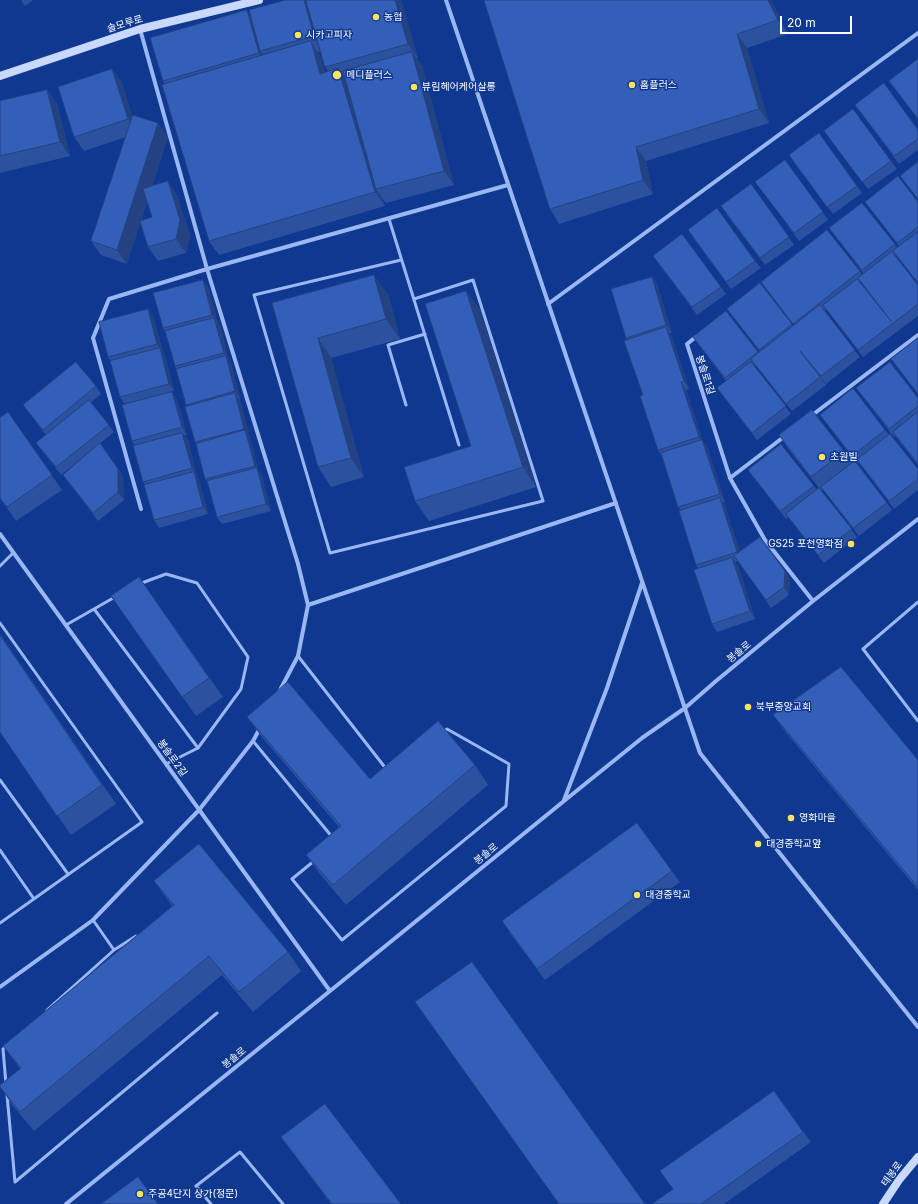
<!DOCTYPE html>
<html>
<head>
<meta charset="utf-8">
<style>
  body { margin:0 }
  #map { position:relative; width:918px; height:1204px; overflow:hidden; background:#0f3891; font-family:Inter,sans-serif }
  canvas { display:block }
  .scale { position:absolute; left:780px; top:16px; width:72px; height:18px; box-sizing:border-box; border:2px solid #fff; border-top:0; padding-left:5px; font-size:12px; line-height:14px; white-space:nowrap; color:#fff; -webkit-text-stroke:3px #0f3891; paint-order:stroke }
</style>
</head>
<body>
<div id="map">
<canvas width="918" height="1204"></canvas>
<div class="scale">20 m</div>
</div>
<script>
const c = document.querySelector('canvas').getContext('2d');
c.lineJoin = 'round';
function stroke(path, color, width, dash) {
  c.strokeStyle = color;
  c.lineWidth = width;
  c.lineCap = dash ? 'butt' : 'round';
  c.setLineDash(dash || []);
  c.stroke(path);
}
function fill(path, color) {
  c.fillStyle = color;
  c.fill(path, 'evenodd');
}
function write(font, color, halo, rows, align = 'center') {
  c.font = font + ' Inter,"Noto Sans KR",sans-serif';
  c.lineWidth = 3;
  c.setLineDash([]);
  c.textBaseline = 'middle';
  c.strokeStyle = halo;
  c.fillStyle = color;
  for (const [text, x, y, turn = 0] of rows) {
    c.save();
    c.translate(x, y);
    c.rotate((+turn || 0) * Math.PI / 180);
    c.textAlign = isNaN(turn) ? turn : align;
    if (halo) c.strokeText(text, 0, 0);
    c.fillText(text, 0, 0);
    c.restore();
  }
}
const service = new Path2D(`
  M389 219 459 445
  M401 260 254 295 330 553 543 501 473 280 414 299
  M406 405 388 345 425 334
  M0 566 13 553
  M139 584 166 574 197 583 248 657 241 689 198 748 166 764
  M918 602 863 649 918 721
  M94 609 198 748
  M0 623 142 822 0 923
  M66 625 115 597
  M298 656 387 770
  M253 741 333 838
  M0 780 68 874
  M0 850 34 899
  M314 861 292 879 342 940 506 806 509 764 447 729 443 732
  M114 950 136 936
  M47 1010 114 950 93 920
  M6 1084 3 1049 7 1045
  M7 1095 15 1182 217 1013
  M211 1204 196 1186 240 1152 283 1204`);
const minor = new Path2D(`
  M446 0 700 753 918 1027
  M140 29 207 269 508 185
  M548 304 918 33
  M697 336 687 344 730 478 765 540 813 601
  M811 416 918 335
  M730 478 785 436
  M141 509 93 338 109 299 207 269 298 564 308 605 298 656 279 692
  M0 534 330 991
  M308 605 616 503
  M564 800 607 688 642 583
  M0 987 93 920 199 810 253 741 260 728
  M66 1204 330 991 564 801 642 738 685 708 716 681 813 601 918 519`);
const secondary = new Path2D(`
  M0 76 140 29 259 0
  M883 1204 899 1180 918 1157`);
const wall = new Path2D(`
  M21 0H33L25 6Z
  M306 0H401L418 58H416L422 66 454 185 386 203 382 198 385 206 219 255 209 241 165 84 163 81 247 10 250 15 306 1ZM321 51 325 67 328 71 325 72 320 56 318 52Z
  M771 0 788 34 747 48 769 123 646 161 653 194 559 224 550 209Z
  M112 69 122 83 132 116 158 123 168 137 152 186 177 195 190 235 186 253 158 261 148 247 140 223 127 264 101 255 91 241 126 137 84 151 74 137ZM147 202 152 217 141 221Z
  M47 90 57 104 70 156 0 173V101Z
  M855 105 918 130V150L899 164Z
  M853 109 897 169 868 189 824 131Z
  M819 133 862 193 833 214 794 163Z
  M785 160 828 220 799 241 761 189Z
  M751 184 794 245 765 265 726 214Z
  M865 202H918V283L896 255H895L918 285V316L863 357 826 309 824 311 860 357 826 384 814 369 826 385 792 411 756 366 755 367 791 414 757 440 717 388 726 381 693 337 726 311 759 353 760 352 727 309 760 283 793 326 794 325 761 282 860 271 862 275 864 274 829 228 895 244 897 248 899 246ZM860 282H861L877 304Z
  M682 234 726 294 697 315 658 263Z
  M693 238 755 261 761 268 731 289Z
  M652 277 657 284 672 333H670L671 335 689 389 686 390 703 442 707 447 725 502H723L725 506 740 552 790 579 789 595 771 608 738 561 735 562 738 565 755 619 717 632 712 624 699 569 696 565 681 511 678 507 661 455 658 450 627 340 626 338Z
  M203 280 208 287 218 322 220 325 229 360V361L231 363 240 399H239L240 401 249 436 250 438 259 472 262 475 271 511 222 524 217 517 208 483 205 479 196 444 195 442 187 406 186 405 176 369 175 366 165 332 163 328Z
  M466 291 480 310 536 487 429 521 415 501 471 446Z
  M388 294 400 339 331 358 364 477 331 487 318 467 272 303Z
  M148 309 153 316 163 352H162L165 356 174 391 154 397 172 392 177 400 187 435H184L188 440 197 476 199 479 208 514 159 528 154 520 145 485 143 482 135 446 132 441 125 405 120 397 111 361 108 357Z
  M918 338V394L891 359Z
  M96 386 101 394 91 402 114 432 61 475 36 443 46 435 23 405Z
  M856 388 918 398V465L895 436 894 437Z
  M8 412 62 490 16 521 0 498Z
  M820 415 885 430 918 469V490L894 509 859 462 858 463Z
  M779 435 844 451 853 463 887 503 892 510 859 536 823 489 821 491 857 537 824 563 788 517 786 519 748 470 814 486 817 490 819 488 789 450Z
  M100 443 123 476 124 500 98 521 63 475Z
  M139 577 223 697 196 716 111 596Z
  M0 634 116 804 71 835 0 732Z
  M773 715 918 760V890L787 734Z
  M247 717 370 779 475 765 488 785 346 905 320 874 306 855 339 827 261 736Z
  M672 871 680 882 545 980 509 932Z
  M154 881 288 952 301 971 253 1012 222 975 34 1131 13 1106 0 1087 20 1069 3 1046 172 906Z
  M774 1091 811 1142 724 1204H652L673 1189Z
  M281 1137 401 1204H331L295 1156Z`);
const shadedWall = new Path2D(`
  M304 0H306L312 10 324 50 314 36Z
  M395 0H401L418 58 408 44Z
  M768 0H771L788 34 778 20Z
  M247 10 257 24 260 51 267 61 269 67 259 53Z
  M737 34 747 48 769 123 759 109Z
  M311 41 320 56 330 88 320 74Z
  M412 52 422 66 454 185 444 171Z
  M338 68 348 82 376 189 382 198 385 206 375 192Z
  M112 69 122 83 138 133 128 119Z
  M47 90 57 104 70 156 60 142Z
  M158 123 168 137 127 264 117 250Z
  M636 147 646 161 653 194 643 180Z
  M168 181 177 195 190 235 186 253 176 239Z
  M374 275 388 294 400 339 386 319Z
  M652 277 657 284 672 333 666 325Z
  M203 280 208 287 218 322 212 315Z
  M466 291 480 310 536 487 523 467Z
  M148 309 153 316 163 352 157 344Z
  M214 318 220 325 229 360 224 353Z
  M666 327 671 335 689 389 684 381Z
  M318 338 331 358 364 477 351 458Z
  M160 348 165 356 174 391 169 384Z
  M226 356 231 363 240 399 235 391Z
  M681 382 686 390 703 442 707 447 725 502 720 494 702 442 699 437Z
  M172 392 177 400 187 435 182 427Z
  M235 393 240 401 250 436 244 429Z
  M245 430 250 438 259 472 262 475 271 511 266 504 257 469 255 466Z
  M182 433 188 440 197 476 192 468Z
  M118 469 123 476 124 500 118 492Z
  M194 472 199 479 208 514 203 507Z
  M720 498 725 506 743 559 737 552Z
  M732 558 738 565 755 619 750 611Z
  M785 571 790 579 789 595 784 587Z`);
const building = new Path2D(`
  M286 0H304L314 36 260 51 249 10Z
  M306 0H395L408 44 325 67Z
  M484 0H768L778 20 737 34 759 109 636 147 643 180 550 209Z
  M247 10 259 53 163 81 150 38Z
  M311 41 320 74 338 68 375 192 209 241 162 85Z
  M412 52 444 171 376 189 343 71Z
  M918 59V119L889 81Z
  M112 69 128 119 74 137 58 87Z
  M884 83 918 130V139L894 156 855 105Z
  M47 90 60 142 0 156V101Z
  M853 109 891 161 862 182 824 131Z
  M133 115 158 123 117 250 91 241Z
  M819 133 857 186 827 207 789 155Z
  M785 160 823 212 794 233 755 182Z
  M918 162V199L900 176Z
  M898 176 918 202V227L897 243 865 202Z
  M168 181 180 220 176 239 148 247 140 221 152 217 143 189Z
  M751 184 789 237 760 258 721 206Z
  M862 203 895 244 862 270 829 228Z
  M717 208 755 261 726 282 688 230Z
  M827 230 860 271 793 324 761 282Z
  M918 232V283L893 251Z
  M682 234 721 287 692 307 653 256Z
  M892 252 918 285V304L858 350 823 305 857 279 891 321 858 278Z
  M374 275 386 319 318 338 351 458 318 467 272 303Z
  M652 277 666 325 626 338 611 289Z
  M203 280 212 315 163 328 153 293Z
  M760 283 792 324 759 350 727 309Z
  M466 291 523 467 415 501 404 467 471 446 425 304Z
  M820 305 855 350 821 376 800 351 820 377 786 404 751 359Z
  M148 309 157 344 108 357 99 322Z
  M726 311 758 352 725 378 693 337Z
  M214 318 224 353 175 366 165 331Z
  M666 327 684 381 681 382 699 437 658 450 640 396 643 395 624 341Z
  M918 338V394L891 359Z
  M160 348 169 384 120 397 110 361Z
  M226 356 235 391 186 405 176 369Z
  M76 362 96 386 43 430 23 405Z
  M751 362 786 406 752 433 717 388Z
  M890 362 918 398V406L889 429 856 388Z
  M853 388 885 430 852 456 820 415Z
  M172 392 182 427 132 441 122 405Z
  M235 393 244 429 195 442 185 407Z
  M89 400 109 425 56 467 36 443Z
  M812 410 844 451 811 477 779 435Z
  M8 412 52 475 7 507 0 498V418Z
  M918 412V464L893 432Z
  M245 430 255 466 205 479 196 444Z
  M182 433 192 468 143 482 133 446Z
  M890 434 918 469V479L889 501 857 460Z
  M702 440 720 494 678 507 661 453Z
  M100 443 118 469V492L93 513 63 475Z
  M781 444 814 486 780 511 748 470Z
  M855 461 887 503 853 528 821 487Z
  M257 468 266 504 217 517 207 481Z
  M194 472 203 507 154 520 144 485Z
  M819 488 852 529 818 555 786 514Z
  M720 498 737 552 696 565 679 511Z
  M760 537 785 571 784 587 766 600 734 556Z
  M732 558 750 611 712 624 694 570Z
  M139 577 209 678 182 697 111 596Z
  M0 635 102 785 57 816 0 732Z
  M841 667 918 760V887L773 715Z
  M288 682 370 779 438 721 475 765 333 885 306 855 341 826 247 717Z
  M637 823 672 871 537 969 502 921Z
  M199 844 288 952 239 992 209 956 20 1112 0 1087V1085L21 1068 3 1046 174 905 154 881Z
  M472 962 645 1204H559L415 1002Z
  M774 1091 803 1132 701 1204H652L673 1189 660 1171Z
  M325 1104 401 1204H332L281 1137Z
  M138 1177 158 1204H101Z`);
const markers = [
  [376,17,4,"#ffe35c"],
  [298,35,4,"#ffe35c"],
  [337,75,5,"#ffe35c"],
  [632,85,4,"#ffe35c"],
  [414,87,4,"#ffe35c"],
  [822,457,4,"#ffe35c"],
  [851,544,4,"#ffe35c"],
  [748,707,4,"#ffe35c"],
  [791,818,4,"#ffe35c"],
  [758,844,4,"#ffe35c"],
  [637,895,4,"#ffe35c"],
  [140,1194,4,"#ffe35c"]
];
const poiNames = [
  ["농협",384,17],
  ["시카고피자",306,35],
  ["메디플러스",346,75],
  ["홈플러스",640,85],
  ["뷰림헤어케어살롱",422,87],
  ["초원빌",830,457],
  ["GS25 포천영화점",843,544,"right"],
  ["북부중앙교회",756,707],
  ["영화마을",799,818],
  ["대경중학교앞",766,844],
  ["대경중학교",645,895],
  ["주공4단지 상가(정문)",148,1194]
];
const streetNames = [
  ["솔모루로",125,24,-17],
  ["봉솔로1길",705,375,72],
  ["봉솔로",739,652,-39],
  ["봉솔로2길",172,758,54],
  ["봉솔로",486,854,-39],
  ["봉솔로",234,1058,-39],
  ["태봉로",892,1174,-54]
];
stroke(service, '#9ab7f3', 3);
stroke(minor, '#9ab7f3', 4);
stroke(secondary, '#c9d9fd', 8);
fill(wall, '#2c529f');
fill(shadedWall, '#244282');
fill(building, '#335fb9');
stroke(building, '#244282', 1);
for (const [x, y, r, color] of markers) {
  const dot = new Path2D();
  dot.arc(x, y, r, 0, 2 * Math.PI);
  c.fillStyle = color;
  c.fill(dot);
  stroke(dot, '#0f3891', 1.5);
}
write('10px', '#fff', '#0f3891', poiNames, 'left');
write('10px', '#fff', '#0f3891', streetNames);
</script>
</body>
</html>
